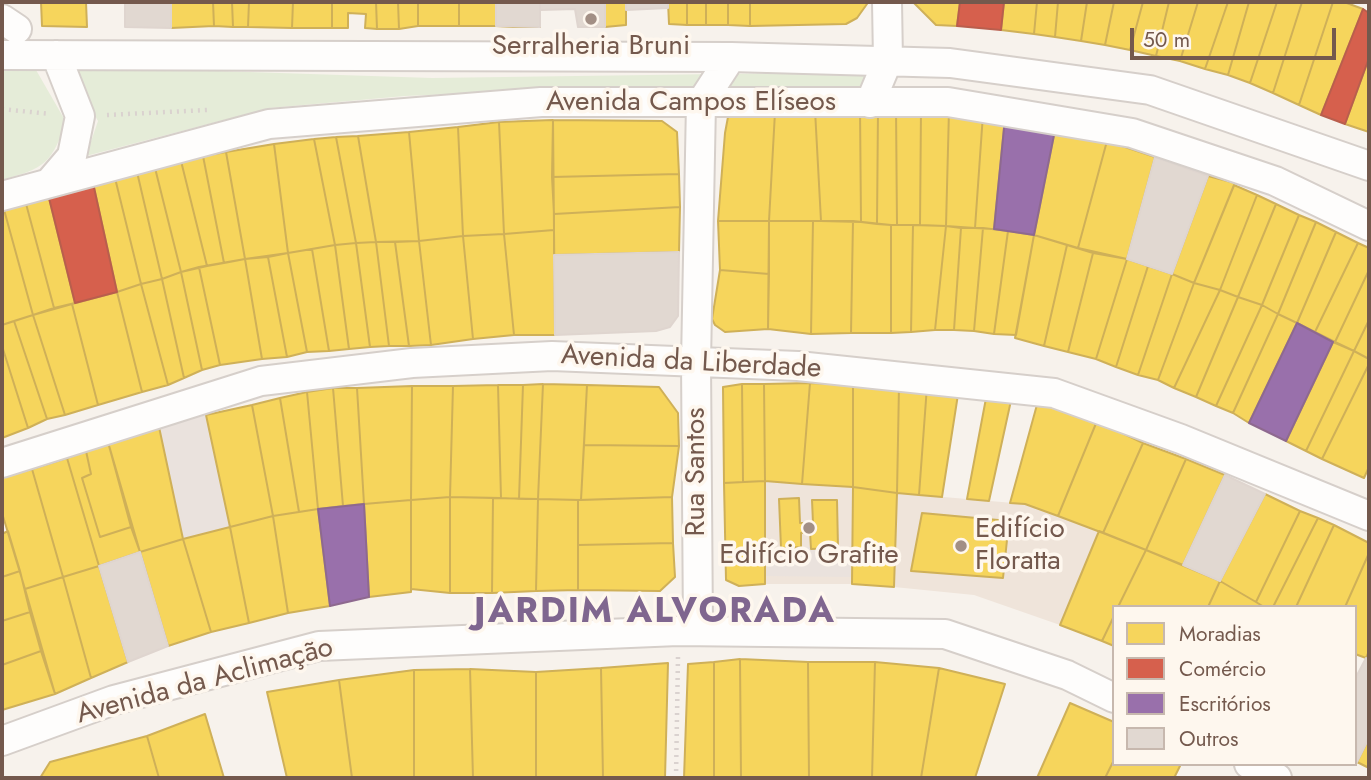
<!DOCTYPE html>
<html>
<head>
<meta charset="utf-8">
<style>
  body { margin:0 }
  #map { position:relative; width:1371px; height:780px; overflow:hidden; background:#f7f2ec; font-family:Jost,sans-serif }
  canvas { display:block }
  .frame { position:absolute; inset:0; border:4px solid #74594d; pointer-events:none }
  .legend { position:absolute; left:1112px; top:605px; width:245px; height:161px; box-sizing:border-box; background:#fef7ee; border:2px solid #c7b8ae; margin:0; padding:9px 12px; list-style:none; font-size:21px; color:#74594d }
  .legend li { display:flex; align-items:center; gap:14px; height:35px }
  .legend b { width:35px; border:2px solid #c7b8ae }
  .scale { position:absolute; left:1130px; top:28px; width:206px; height:32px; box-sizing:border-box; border:4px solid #74594d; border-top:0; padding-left:9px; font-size:21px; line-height:24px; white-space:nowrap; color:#74594d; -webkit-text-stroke:5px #fef7ee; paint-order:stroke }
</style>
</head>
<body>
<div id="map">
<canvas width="1371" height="780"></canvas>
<div class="frame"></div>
<ul class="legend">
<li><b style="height:19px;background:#f6d55c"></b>Moradias</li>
<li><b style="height:19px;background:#d6604d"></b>Comércio</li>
<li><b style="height:19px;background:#9970ab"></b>Escritórios</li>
<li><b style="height:19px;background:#e1d8d1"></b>Outros</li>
</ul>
<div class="scale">50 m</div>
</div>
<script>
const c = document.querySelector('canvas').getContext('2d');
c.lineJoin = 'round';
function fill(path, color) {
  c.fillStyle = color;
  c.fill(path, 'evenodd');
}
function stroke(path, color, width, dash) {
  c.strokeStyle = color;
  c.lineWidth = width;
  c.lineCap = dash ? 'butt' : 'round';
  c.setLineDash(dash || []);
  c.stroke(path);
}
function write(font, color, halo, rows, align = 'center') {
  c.font = font + ' Jost,sans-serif';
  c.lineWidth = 7;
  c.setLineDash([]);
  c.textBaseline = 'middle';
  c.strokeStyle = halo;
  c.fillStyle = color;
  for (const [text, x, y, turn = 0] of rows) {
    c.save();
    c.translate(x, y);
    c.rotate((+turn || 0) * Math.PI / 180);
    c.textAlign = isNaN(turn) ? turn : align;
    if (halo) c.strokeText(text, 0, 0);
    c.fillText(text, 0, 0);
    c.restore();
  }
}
const residential = new Path2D(`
  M765 481 853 487 852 584H765Z
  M897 493 1025 504 1099 531 1060 625 974 595 894 587Z`);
const industrial = new Path2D(`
  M206 415 230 527 183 539 159 427Z
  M801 547H853L852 577 765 576V550Z`);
const green = new Path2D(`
  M32 63 66 122C51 165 44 168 2 180V65Z
  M66 66 432 78 865 72 864 91 544 90 405 96 270 108 86 156 98 121Z`);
const homes = new Path2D(`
  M41 2H86L87 27 42 26Z
  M171 2H213L214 26 171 28Z
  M213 2H232L233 27 214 26Z
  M232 2H249L248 27H233Z
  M249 2H293L292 28 248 27Z
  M293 2H332V28H292Z
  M332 2H376L377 29 365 28 366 14 348 13V28H332Z
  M376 2H398L399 29H377Z
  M398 2H418V26L399 29Z
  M418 2H459V26H418Z
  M459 2H496V26H459Z
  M496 2H513V27L496 26Z
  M513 2H540V27H513Z
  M604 2H626V25L605 27Z
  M668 2H687V25L669 24Z
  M687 2H706V25H687Z
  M706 2H728V25H706Z
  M728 2H750V26L728 25Z
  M750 2H867V4L857 18 846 24 750 26Z
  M913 2H960L957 26 936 25Z
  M1004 2H1037L1034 34 1001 30Z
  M1037 2H1058L1055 37 1034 34Z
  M1058 2H1087L1081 41 1055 37Z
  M1087 2H1114L1105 45 1081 41Z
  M1114 2H1143L1130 50 1105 45Z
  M1143 2H1169L1156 56 1130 50Z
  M1169 2H1198L1180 61 1156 56Z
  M1198 2H1228L1205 69 1180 61Z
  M1228 2H1249L1228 75 1205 69Z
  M1249 2H1277L1250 83 1228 75Z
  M1277 2H1302L1273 93 1250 83Z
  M1302 2H1333L1299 105 1273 93Z
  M1333 2H1344L1363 9 1321 115 1299 105Z
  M1369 58V132L1345 124Z
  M860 108 861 222 821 221 815 110Z
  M860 108 878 109 877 224 861 222Z
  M896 108 897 225H891L877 224 878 109Z
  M896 108 921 109 920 225H897Z
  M921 109 949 110 946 226 920 225Z
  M815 110 821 221H769L775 112Z
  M949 110 983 114 975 228 946 226Z
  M739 111 775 112 769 221H718L725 133 728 117Z
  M983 114 1005 118 994 229 975 228Z
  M553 120 662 121 677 132 679 174 552 177Z
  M553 120 554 230 504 234 499 122Z
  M499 122 504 234 463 236 458 127Z
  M458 127 463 236 419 241 409 132Z
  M1055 130 1107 141 1078 248 1034 235Z
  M409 132 419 241 376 242 358 136Z
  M358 136 376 242 356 243 336 137Z
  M336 137 356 243 335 245 314 139Z
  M314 139 335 245 288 253 274 144Z
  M1107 141 1155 157 1127 259 1078 248Z
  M274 144 288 253 245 259 226 152Z
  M226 152 245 259 224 263 203 156Z
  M203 156 224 263 207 266 181 161Z
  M181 161 207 266 181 272 155 168Z
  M155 168 181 272 162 279 137 172Z
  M137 172 162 279 141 284 115 178Z
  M679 174 680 207 554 214 552 177Z
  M1208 176 1235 183 1194 283 1172 274Z
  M115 178 141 284 117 292 93 183Z
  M1234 185 1257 195 1220 290 1194 283Z
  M48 194 75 303 54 308 25 200Z
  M1257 195 1276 204 1238 297 1220 290Z
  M25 200 54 308 33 315 3 206Z
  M1276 204 1299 215 1262 305 1238 297Z
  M3 206 33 315 2 325V207Z
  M680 207 679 252 554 255V214Z
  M1299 215 1316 222 1278 314 1262 305Z
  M718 221H769V274L720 270Z
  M769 221H813L811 334 768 329Z
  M813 221H853L851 333 811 334Z
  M853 221 891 225V333H851Z
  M1316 222 1336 232 1297 323 1278 314Z
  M891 225H913L911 332 891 333Z
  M913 225 946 226 935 330 911 332Z
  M946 226 961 228 954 330H935Z
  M961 228H983L974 331 954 330Z
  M983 228 1008 231 994 334 974 331Z
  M554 230 555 335H514L504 234Z
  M1008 231 1034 235 1016 335 994 334Z
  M1336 232 1358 243 1315 332 1297 323Z
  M504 234 514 335 473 339 463 236Z
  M1034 235 1067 245 1044 346 1015 338Z
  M463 236 473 339 431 345 419 241Z
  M419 241 431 345 409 346 395 242Z
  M376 242 389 346 370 347 356 243Z
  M376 242H395L409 346H389Z
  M356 243 370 347 349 349 335 245Z
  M1358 243 1369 248V270L1335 342 1315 332Z
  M335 245 349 349 329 351 312 249Z
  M1067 245 1093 253 1068 352 1044 346Z
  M312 249 329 351 307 352 288 253Z
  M288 253 307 352 287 357 268 257Z
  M1093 253 1127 259 1096 359 1068 352Z
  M268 257 287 357 262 359 245 259Z
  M245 259 262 359 220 365 199 267Z
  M1127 259 1148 266 1116 367 1096 359Z
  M1148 266 1172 274 1138 375 1116 367Z
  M199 267 220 365 202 370 181 272Z
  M720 270 769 274 768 329 725 332 715 325 712 319Z
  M1369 270V320L1354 351 1335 342Z
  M181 272 202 370 184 378 162 279Z
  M1172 274 1194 283 1158 380 1138 375Z
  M162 279 184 378 168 385 141 284Z
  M1194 283 1220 290 1174 388 1158 380Z
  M141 284 168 385 142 392 117 292Z
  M1220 290 1238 297 1196 397 1174 388Z
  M117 292 142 392 98 405 72 304Z
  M1238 297 1262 305 1216 406 1196 397Z
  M72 304 98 405 65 415 33 315Z
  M1262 305 1278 314 1233 413 1216 406Z
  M1278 314 1297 323 1249 423 1233 413Z
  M33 315 65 415 47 419 14 321Z
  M1369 320V359L1354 351Z
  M14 321 47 419 28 428 2 346V325Z
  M1333 342 1354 351 1306 451 1286 441Z
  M2 346 28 428 2 438Z
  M1354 351 1369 359V364L1322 459 1306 451Z
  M1369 364V467L1364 478 1322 459Z
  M810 383 802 484 765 481 764 384Z
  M810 383 853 385V487L802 484Z
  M543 384 538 499H519L523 385Z
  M543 384 587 385 581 500 538 499Z
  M742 384 743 482 724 483 723 387Z
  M742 384H764L765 481 743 482Z
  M498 385 501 498 450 497 453 386Z
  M498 385H523L519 499 501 498Z
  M587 385 659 387 678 413 679 446 584 445Z
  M853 385 899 386 897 493 853 487Z
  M412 386 411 500 364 504 357 388Z
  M412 386H453L450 497 411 500Z
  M899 386H927L919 495 897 493Z
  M927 386 959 388 942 497 919 495Z
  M333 388 343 506 318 509 307 392Z
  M333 388H357L364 504 343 506Z
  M307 392 318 509 299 512 280 398Z
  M987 393 1012 396 989 501 967 499Z
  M280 398 299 512 273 516 252 405Z
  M1038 401 1097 421 1058 516 1025 504 1010 503Z
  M252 405 273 516 230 527 206 415Z
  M1097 421 1143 443 1103 533 1058 516Z
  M159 427 183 539 140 552 108 442Z
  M108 442 131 527 100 537 82 478 91 474 86 451Z
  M1143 443 1186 459 1146 550 1103 533Z
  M584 445 679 446 672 497 581 500Z
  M86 451 91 474 82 478 100 537 131 527 140 552 99 566 67 458Z
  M67 458 99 566 63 577 32 469Z
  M1186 459 1225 475 1183 565 1146 550Z
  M32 469 63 577 25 589 2 513V477Z
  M765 481V584L739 586 726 580 724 483Z
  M853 487 897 493 894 587 852 584Z
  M1265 494 1300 511 1256 602 1220 581Z
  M450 497V593L411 589V500Z
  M450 497 493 498 492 593H450Z
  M672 497 673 543 578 545V500Z
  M493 498 538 499 536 591 492 593Z
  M799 498 800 523H813L812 500H837L838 548 811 549 810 532 801 533V547L781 548 779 499Z
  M538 499 578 500V590L536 591Z
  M411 500V592L369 597 364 504Z
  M318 509 330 606 288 613 273 516Z
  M1300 511 1318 518 1273 607H1264L1256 602Z
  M922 513 1009 521 1003 578 911 571Z
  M273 516 288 613 249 623 230 527Z
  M1318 518 1334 525 1296 607H1273Z
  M1334 525 1369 543V553L1345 607H1296Z
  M230 527 249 623 211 632 183 539Z
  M8 531 20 571 2 577V534Z
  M1099 531 1146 550 1118 607H1114V616L1102 641 1060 625Z
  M183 539 211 632 168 646 140 552Z
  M673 543 675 577 660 591 578 590V545Z
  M1146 550 1220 581 1208 607H1118Z
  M1369 553V651L1366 658 1355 654V607H1345Z
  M99 566 128 662 91 678 63 577Z
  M20 571 30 612 2 621V577Z
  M63 577 91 678 55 694 25 589Z
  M1220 581 1256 602 1264 607H1208Z
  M30 612 41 651 2 665V621Z
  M1114 616V646L1102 641Z
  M41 651 55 694 2 710V665Z
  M740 659 741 778H714V662Z
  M740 659 808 662 809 778H741Z
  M714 662V778H684L688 664Z
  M808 662H875L872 778H809Z
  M875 662 939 668 921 778H872Z
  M668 663 665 778H603L601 668Z
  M601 668 603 778H536V672Z
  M939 668 1005 684 975 778H921Z
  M470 669 473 778H414V670Z
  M470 669 536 672V778H473Z
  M414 670V778H352L339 680Z
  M339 680 352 778H287L267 692Z
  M1070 703 1114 722V760L1105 778H1037Z
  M205 714 224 778H159L147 736Z
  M147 736 159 778H40L50 762Z
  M1369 738V768L1357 762Z
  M1114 760V764H1181L1174 778H1105Z`);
const shops = new Path2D(`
  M960 2H1004L1001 30 957 26Z
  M1363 9 1369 13V58L1345 124 1321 115Z
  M93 183 117 292 75 303 48 194Z`);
const offices = new Path2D(`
  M1005 118 1055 130 1034 235 994 229Z
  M1297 323 1333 342 1286 441 1249 423Z
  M364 504 369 597 330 606 318 509Z`);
const building = new Path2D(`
  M125 2H171V28L125 27Z
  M496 2H540V27L496 26Z
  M540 2H605V27H578L575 9 540 10Z
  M626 2H668V8L626 10Z
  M1155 157 1208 176 1172 274 1127 259Z
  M679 252 678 316 670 327 656 331 555 335 554 255Z
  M1225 475 1265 494 1220 581 1183 565Z
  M140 552 168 646 128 662 99 566Z
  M1366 658 1369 660V738L1357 762 1355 679Z`);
const path = new Path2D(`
  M2 109 50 114
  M107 115 207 110
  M676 778 678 656`);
const minor = new Path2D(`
  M2 19 17 29
  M2 55 731 57 950 63 1150 90 1369 166
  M870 103 888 60 887 2
  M49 183 72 156 80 116 56 55
  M2 196 269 124 541 102H948L1132 133 1275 181 1369 226
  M2 463 261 381 412 363 552 356 798 366 1054 393 1181 439 1369 516
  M698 630 696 362 701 103 731 57
  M2 741 114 700 319 646 678 631 945 634 1067 675 1114 698
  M1249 764 1277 778`);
const markers = [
  [591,19,7,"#a28f85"],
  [809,528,7,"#a28f85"],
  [961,546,7,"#a28f85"]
];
const poiNames = [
  ["Serralheria Bruni",591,47],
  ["Edifício",975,530,"left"],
  ["Floratta",975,562,"left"],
  ["Edifício Grafite",809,556]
];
const streetNames = [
  ["Avenida Campos Elíseos",691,103],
  ["Avenida da Liberdade",691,363,3],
  ["Rua Santos",697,472,-90],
  ["Avenida da Aclimação",205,682,-15]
];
const districtNames = [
  ["JARDIM ALVORADA",655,614]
];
fill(residential, '#efe4da');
fill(industrial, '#eae2dd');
fill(green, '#e5ecd8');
fill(homes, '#f6d55c');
stroke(homes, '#cfb058', 2);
fill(shops, '#d6604d');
stroke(shops, '#b95e4d', 2);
fill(offices, '#9970ab');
stroke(offices, '#8e698f', 2);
fill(building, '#e1d8d1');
stroke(building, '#dfd5cf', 2);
stroke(minor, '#d6cfca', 32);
stroke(path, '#dad2cf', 4.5, [2, 5]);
stroke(minor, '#fefdfc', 28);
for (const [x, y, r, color] of markers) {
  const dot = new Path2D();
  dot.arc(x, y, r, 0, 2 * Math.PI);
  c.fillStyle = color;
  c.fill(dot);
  stroke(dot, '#fef7ee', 2.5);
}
write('28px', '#74594d', '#fef7ee', poiNames);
write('28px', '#74594d', '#fef7ee', streetNames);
c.letterSpacing = '2px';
write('bold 35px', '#7f668f', '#fef7ee', districtNames);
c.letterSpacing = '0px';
</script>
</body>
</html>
